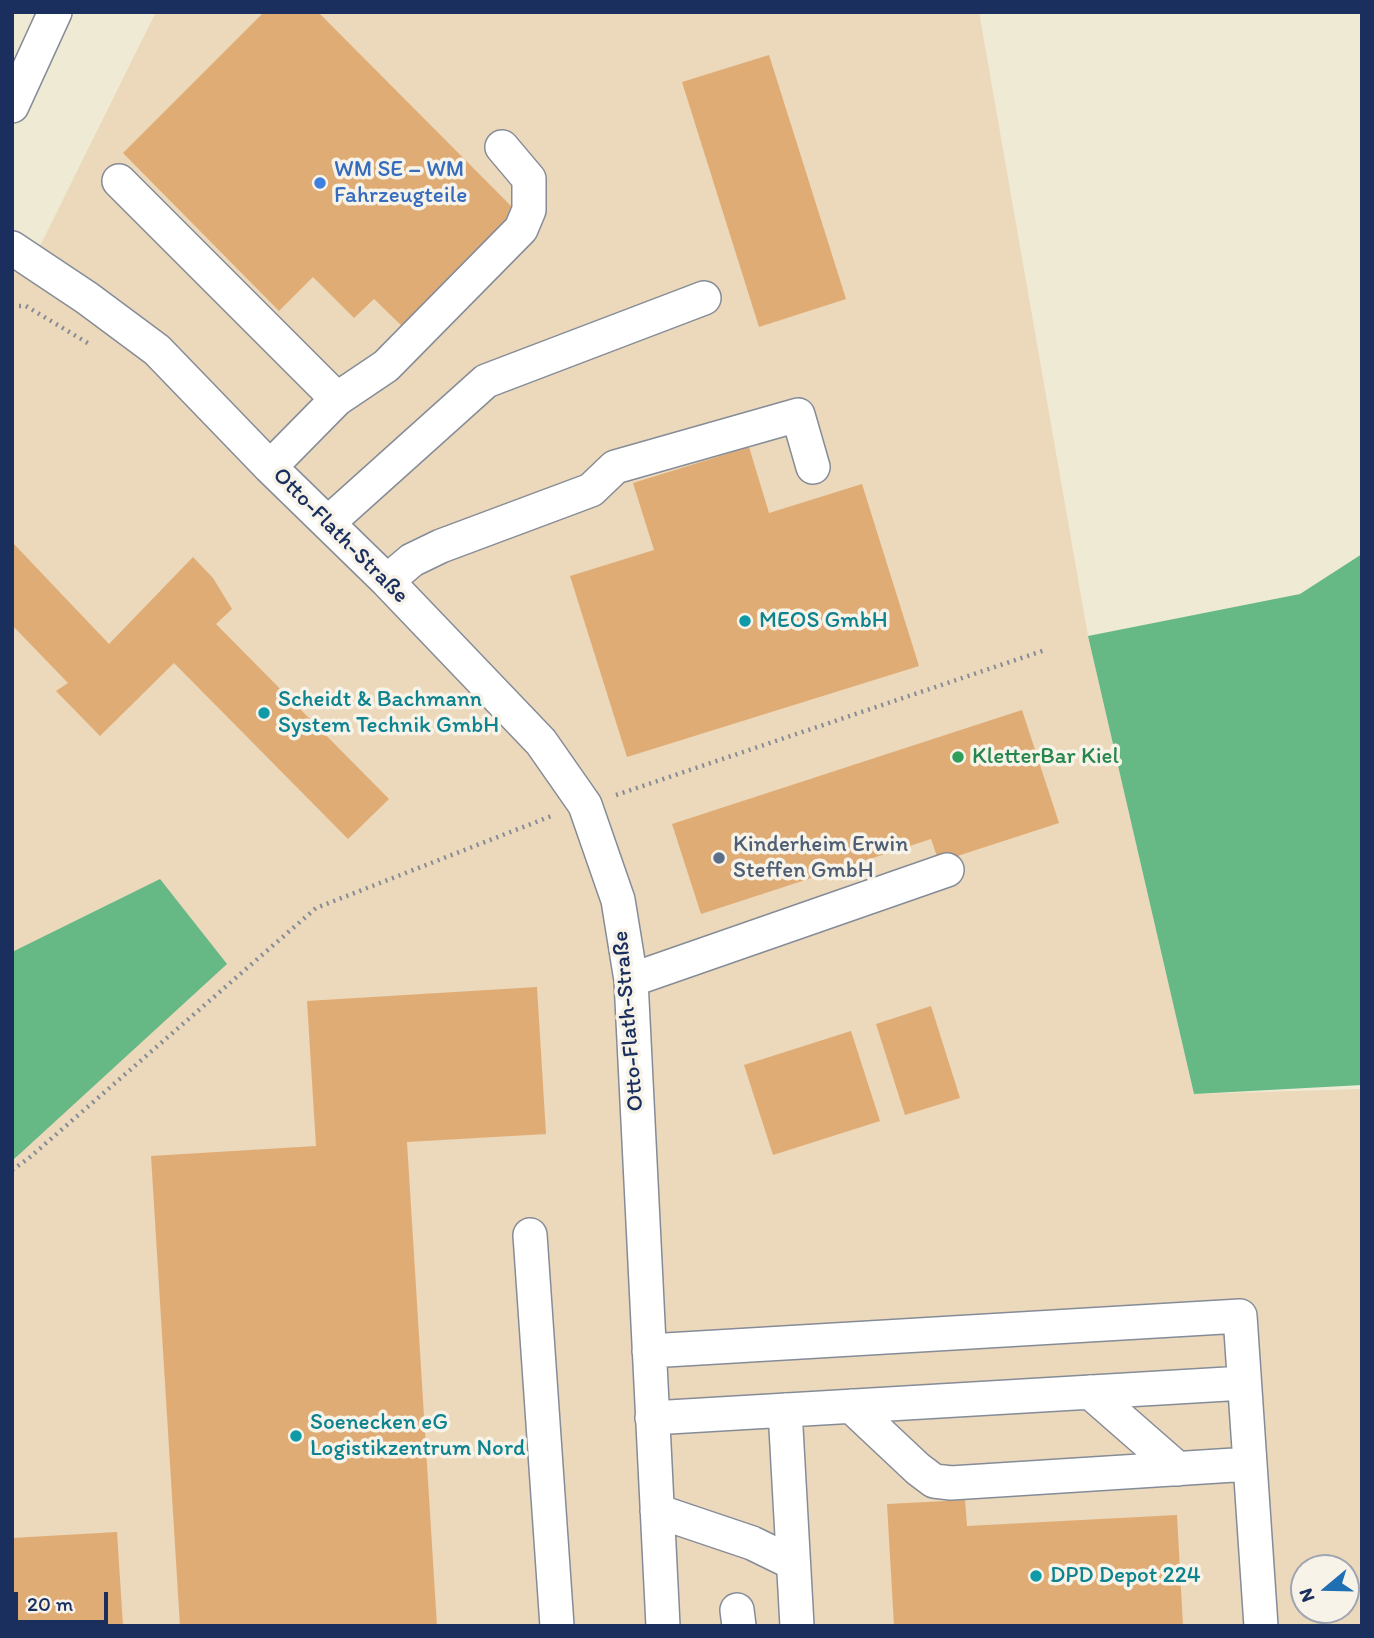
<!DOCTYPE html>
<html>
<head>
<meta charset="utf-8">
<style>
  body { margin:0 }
  #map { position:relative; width:1374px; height:1638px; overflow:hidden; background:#efead3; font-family:Itim,sans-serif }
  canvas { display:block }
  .frame { position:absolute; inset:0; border:14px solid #1b2f5e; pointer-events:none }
  .north { position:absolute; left:1290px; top:1554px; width:70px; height:70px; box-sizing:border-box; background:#f7f3e8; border:2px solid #9fa5b1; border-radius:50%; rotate:251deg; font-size:19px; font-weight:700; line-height:28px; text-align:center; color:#1b2f5e }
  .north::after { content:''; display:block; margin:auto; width:24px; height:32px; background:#1f6fb2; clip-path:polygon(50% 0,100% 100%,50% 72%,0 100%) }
  .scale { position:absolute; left:14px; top:1592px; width:94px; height:32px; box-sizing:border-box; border:4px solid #1b2f5e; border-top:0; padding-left:9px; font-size:21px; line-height:24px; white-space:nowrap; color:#1b2f5e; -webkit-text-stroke:5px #f7f3e8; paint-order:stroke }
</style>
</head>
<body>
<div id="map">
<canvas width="1374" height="1638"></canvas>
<div class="frame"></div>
<div class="north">N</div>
<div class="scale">20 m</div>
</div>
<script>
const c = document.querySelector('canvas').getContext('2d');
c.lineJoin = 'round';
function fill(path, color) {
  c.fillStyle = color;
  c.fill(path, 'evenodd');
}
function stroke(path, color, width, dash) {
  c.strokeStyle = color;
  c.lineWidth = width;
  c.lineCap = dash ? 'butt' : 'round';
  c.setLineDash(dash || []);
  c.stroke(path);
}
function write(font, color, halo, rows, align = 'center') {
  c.font = font + ' Itim,sans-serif';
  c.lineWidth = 7;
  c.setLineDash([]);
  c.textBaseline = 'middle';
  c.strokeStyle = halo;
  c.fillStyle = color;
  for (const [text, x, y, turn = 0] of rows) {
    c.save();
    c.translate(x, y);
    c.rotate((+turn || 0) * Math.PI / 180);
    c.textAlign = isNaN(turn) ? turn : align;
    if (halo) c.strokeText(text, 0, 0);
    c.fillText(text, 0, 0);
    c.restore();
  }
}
const built = new Path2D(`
  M156 12H979L1088 636 1194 1094 1362 1089V1626H12V1161L16 1159 160 879 12 952V276L41 244ZM1304 1568H1346V1610H1304Z`);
const forest = new Path2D(`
  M1362 554V1085L1194 1094 1088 636 1300 594Z
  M160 879 227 964 12 1161V952Z`);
const building = new Path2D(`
  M264 12H318L518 213 403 327 374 299 354 318 313 277 279 311 123 153Z
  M769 55 846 299 759 327 682 82Z
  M749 447 769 513 862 484 919 666 627 757 570 576 654 550 633 483Z
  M12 542 109 644 193 557 213 578 232 609 216 624 389 799 348 839 174 663 100 736 56 691 68 683 12 625Z
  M1022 710 1059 823 939 862 931 839 701 914 672 824Z
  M537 987 546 1134 407 1142 437 1626H180L151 1156 316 1146 307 1001Z
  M931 1006 960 1098 905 1115 876 1024Z
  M851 1031 880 1121 773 1155 744 1065Z
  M965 1500 967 1526 1177 1515 1183 1626H894L887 1504Z
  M117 1532 123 1626H12V1538Z`);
const path = new Path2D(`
  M12 306H26L91 345
  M616 795 1045 650
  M12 1170 29 1158 316 908 554 815`);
const minor = new Path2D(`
  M12 106 55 12
  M119 181 337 399
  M12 248 87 298 157 350 270 467 387 581 541 742 585 805 618 900 631 980 663 1626
  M270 467 337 399 386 366 521 229 529 210V179L502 147
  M329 522 486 381 704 298
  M387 581 412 560 441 546 591 490 615 467 798 415 813 467
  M631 980 947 870
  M530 1235 557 1626
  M649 1351 1240 1316 1261 1626
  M1090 1392 1178 1469
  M851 1406 918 1469 934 1481 951 1483 1250 1464
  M785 1410 797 1626
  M652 1418 1244 1383
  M657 1511 752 1543 793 1563
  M737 1610 739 1626`);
const markers = [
  [320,183,7,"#3f7fe0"],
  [745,621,7,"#0f9aa8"],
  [264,713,7,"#0f9aa8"],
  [958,757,7,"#2e9e5b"],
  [719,858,7,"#5c6f8a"],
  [296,1436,7,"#0f9aa8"],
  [1036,1576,7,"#0f9aa8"]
];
const shopNames = [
  ["WM SE – WM",334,170],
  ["Fahrzeugteile",334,196]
];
const streetNames = [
  ["Otto-Flath-Straße",340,536,45],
  ["Otto-Flath-Straße",629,1021,-95]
];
const cultureNames = [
  ["MEOS GmbH",759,621],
  ["Scheidt & Bachmann",278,700],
  ["System Technik GmbH",278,726],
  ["Soenecken eG",310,1423],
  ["Logistikzentrum Nord",310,1449],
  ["DPD Depot 224",1050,1576]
];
const leisureNames = [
  ["KletterBar Kiel",972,757]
];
const serviceNames = [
  ["Kinderheim Erwin",733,845],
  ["Steffen GmbH",733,871]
];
fill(built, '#ecd8ba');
fill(forest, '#66b885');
fill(building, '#e0ac75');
stroke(minor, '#858c98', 36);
stroke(path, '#858c98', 4.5, [2, 5]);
stroke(minor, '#fff', 33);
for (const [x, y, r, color] of markers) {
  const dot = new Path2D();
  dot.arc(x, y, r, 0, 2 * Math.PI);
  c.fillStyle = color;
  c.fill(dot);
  stroke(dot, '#f7f3e8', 2.5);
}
write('23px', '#366cbe', '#f7f3e8', shopNames, 'left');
write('23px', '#1b2f5e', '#f7f3e8', streetNames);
write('23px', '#0d838f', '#f7f3e8', cultureNames, 'left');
write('23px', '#27864d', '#f7f3e8', leisureNames, 'left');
write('23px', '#4e5e75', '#f7f3e8', serviceNames, 'left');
</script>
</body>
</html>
